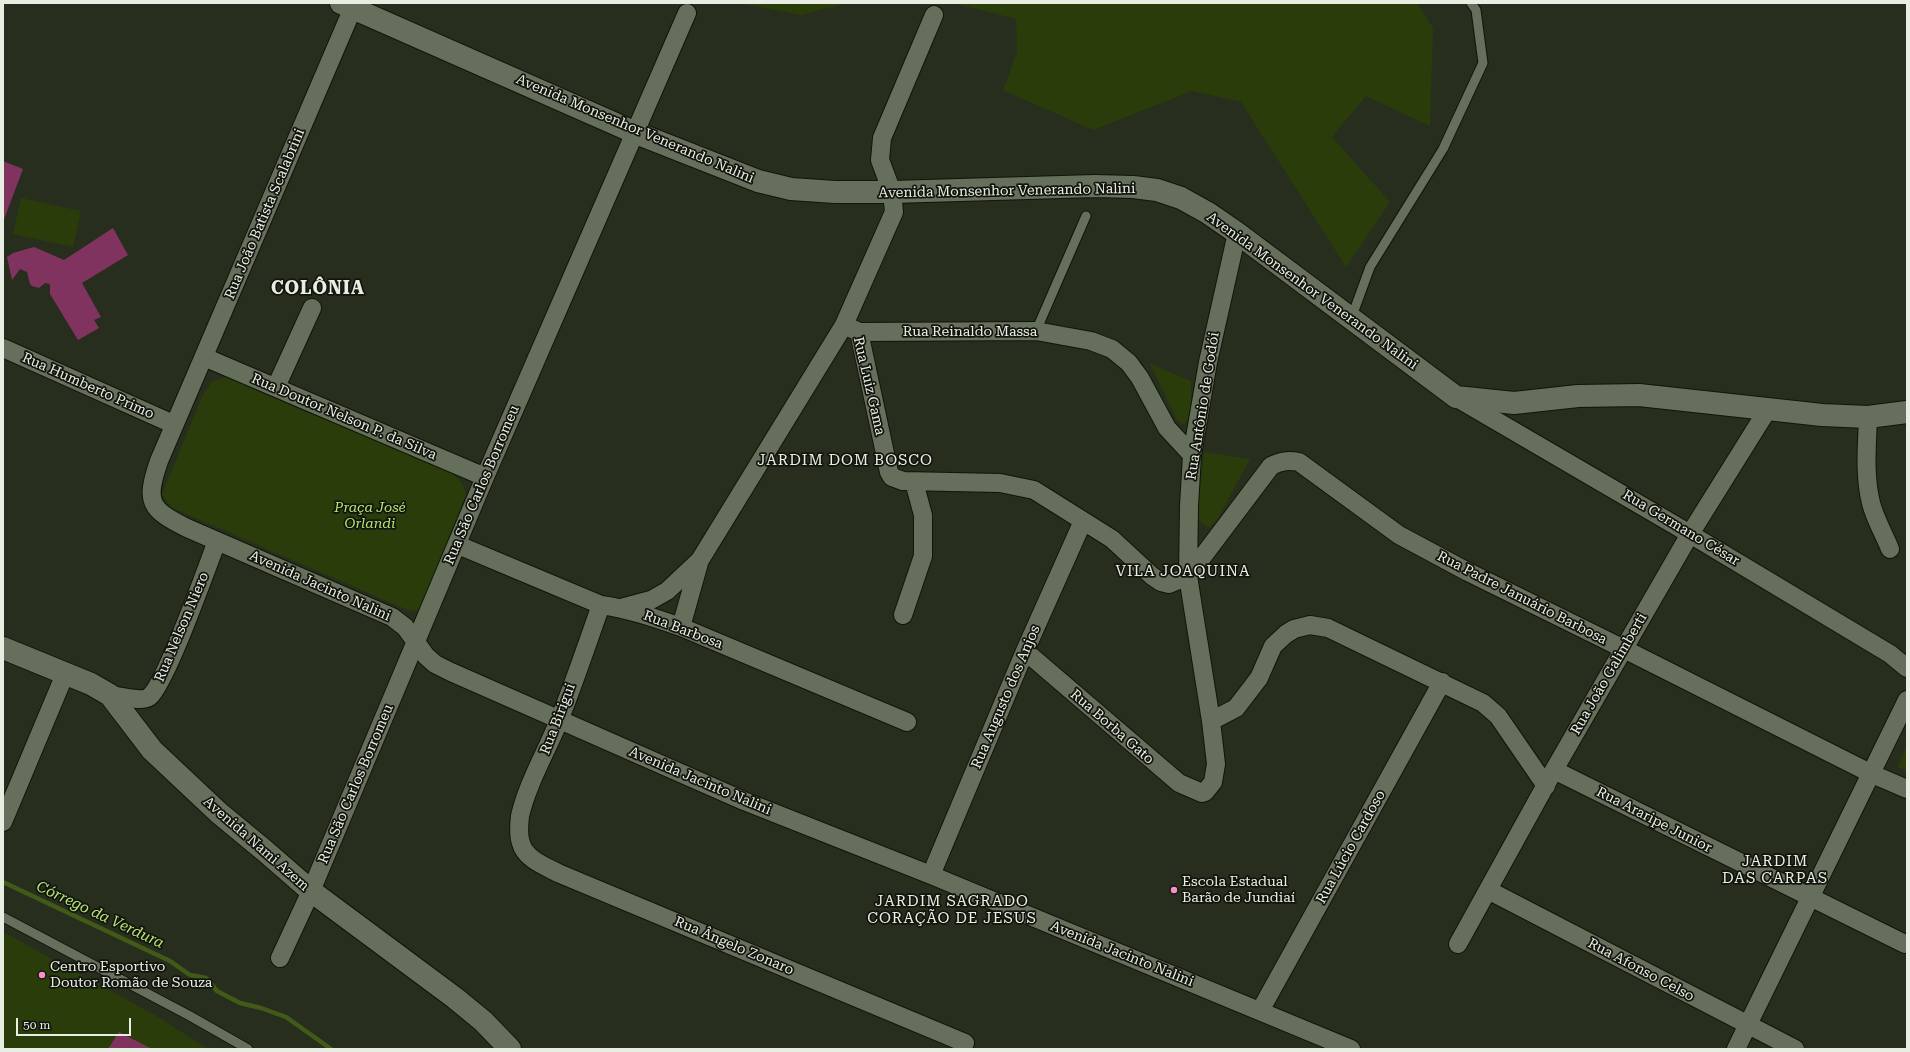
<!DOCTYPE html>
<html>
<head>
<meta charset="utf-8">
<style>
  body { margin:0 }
  #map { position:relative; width:1910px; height:1052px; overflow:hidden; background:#272e1e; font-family:"Roboto Serif",serif }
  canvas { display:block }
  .frame { position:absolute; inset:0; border:4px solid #e9eee3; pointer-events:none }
  .scale { position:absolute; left:16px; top:1018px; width:115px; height:18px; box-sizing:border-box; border:2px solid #e9eee3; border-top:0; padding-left:5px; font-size:12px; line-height:14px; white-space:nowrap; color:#e9eee3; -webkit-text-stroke:3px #12150e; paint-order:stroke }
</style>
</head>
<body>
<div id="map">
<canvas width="1910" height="1052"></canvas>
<div class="frame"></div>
<div class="scale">50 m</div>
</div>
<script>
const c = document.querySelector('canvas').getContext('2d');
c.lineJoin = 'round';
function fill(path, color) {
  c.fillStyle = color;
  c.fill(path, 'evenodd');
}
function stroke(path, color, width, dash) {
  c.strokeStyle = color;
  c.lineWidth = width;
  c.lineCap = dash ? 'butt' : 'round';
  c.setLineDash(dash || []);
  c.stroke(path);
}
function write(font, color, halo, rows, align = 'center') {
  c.font = font + ' "Roboto Serif",serif';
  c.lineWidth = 3.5;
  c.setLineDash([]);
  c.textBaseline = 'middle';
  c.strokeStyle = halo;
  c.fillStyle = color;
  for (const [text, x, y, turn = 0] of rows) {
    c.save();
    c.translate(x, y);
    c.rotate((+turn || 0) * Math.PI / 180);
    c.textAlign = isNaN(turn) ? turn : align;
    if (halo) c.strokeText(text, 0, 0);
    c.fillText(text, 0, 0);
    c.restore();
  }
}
const green = new Path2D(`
  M740 3H847L801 15Z
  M953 3H1417L1433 28 1430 126 1366 96 1332 137 1390 202 1346 267 1241 102 1192 91 1093 130 1003 90 1017 52 1016 19Z
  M21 198 81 211 73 247 13 234Z
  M1150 364 1191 381V415L1185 424H1182L1177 420Z
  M228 377 268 396 452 472 463 485 466 494 421 607 417 610 410 611 173 508 167 502 162 494 203 395 212 381Z
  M1204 452 1250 459 1218 518 1209 528 1197 519Z
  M1907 745V771L1898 767Z
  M3 932 160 1018 208 1049H3Z`);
const stream = new Path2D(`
  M3 882 170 961 190 975 206 978 217 991 240 1003 261 1008 286 1017 331 1049`);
const building = new Path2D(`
  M3 161 23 169 3 222Z
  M113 228 128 255 82 283 101 317 94 320 99 328 78 340 50 294V284L45 283 39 288 32 286 30 284 27 272 20 269 12 280 7 257 13 253 34 247 64 260Z
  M119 1032 152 1049H108Z`);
const lane = new Path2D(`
  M1351 319 1370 267 1443 149 1483 63 1476 10 1471 3
  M1036 331 1086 216
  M3 917 190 1016 248 1049`);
const street = new Path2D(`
  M355 3 159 461C145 502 149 509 187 528L392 617 405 627 426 656 435 664 451 672 744 801 931 875 1351 1049
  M844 325 859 332 889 472 892 477 903 481 1000 483 1034 490 1112 539 1152 576 1161 582 1169 584 1188 576 1271 466C1281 461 1288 460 1299 462L1399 535 1468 572 1624 649 1872 774 1907 789
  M859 332 1036 331 1091 341 1112 349 1129 363 1140 378 1167 428 1192 455
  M3 348 173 424
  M204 357 485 477
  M276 387 312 308
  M1457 398 1690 534 1890 654 1907 668
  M1868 417C1867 446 1864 475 1871 503 1875 519 1884 534 1890 549
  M458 545 601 605C629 609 655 618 681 627L907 722
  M601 605C587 644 574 684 558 723 546 752 527 785 520 816 519 825 518 835 521 843 525 859 545 866 558 873L965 1043
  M621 608 651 600 667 591 700 560 844 325 894 212 892 192 880 160 882 138 934 15
  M903 615 923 556V515L914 482
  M681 627 699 563
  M1025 651 1179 783 1202 793 1205 792 1213 782 1216 764 1211 721 1188 576 1189 506 1192 455 1208 362 1237 233
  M110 695C118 696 142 702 149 697 165 686 207 567 217 541
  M1211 721 1236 708 1259 678 1273 646 1286 634 1294 629 1310 625 1328 628 1483 703 1498 716 1546 786
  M1554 770 1905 944
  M3 822 65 674
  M931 875 1025 651 1083 521
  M1488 890 1795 1049
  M1458 944 1554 770 1690 534 1768 409
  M280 958 311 891 485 477 687 13
  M1260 1011 1442 682
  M1736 1049 1907 700`);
const secondary = new Path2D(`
  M341 3 636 133 758 181 791 189 835 192H892L1095 186 1133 187 1157 190 1181 198 1208 213 1237 233 1456 397 1514 403 1578 396 1639 395 1822 415 1868 417 1907 412
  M3 648 91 684 110 695 152 750 219 813 265 851 311 891 455 998 483 1021 510 1049`);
const markers = [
  [1174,890,4,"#fa8fc7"],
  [42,975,4,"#fa8fc7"]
];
const streetNames = [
  ["Avenida Monsenhor Venerando Nalini",635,129,23],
  ["Avenida Monsenhor Venerando Nalini",1007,191,-1],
  ["Rua João Batista Scalabrini",265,214,-67],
  ["Avenida Monsenhor Venerando Nalini",1312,291,36],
  ["Rua Reinaldo Massa",970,332],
  ["Rua Humberto Primo",88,386,24],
  ["Rua Luiz Gama",869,386,77],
  ["Rua Antônio de Godói",1203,406,-81],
  ["Rua Doutor Nelson P. da Silva",344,417,23],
  ["Rua São Carlos Borromeu",482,485,-67],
  ["Rua Germano César",1681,528,31],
  ["Avenida Jacinto Nalini",320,586,24],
  ["Rua Padre Januário Barbosa",1522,598,27],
  ["Rua Nelson Niero",182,627,-67],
  ["Rua Barbosa",683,630,21],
  ["Rua João Galimberti",1609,674,-60],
  ["Rua Augusto dos Anjos",1006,697,-67],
  ["Rua Birigui",558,719,-69],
  ["Rua Borba Gato",1112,727,41],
  ["Avenida Jacinto Nalini",700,781,23],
  ["Rua São Carlos Borromeu",356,784,-67],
  ["Rua Araripe Junior",1654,820,27],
  ["Avenida Nami Azem",256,844,41],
  ["Rua Lúcio Cardoso",1351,847,-61],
  ["Rua Ângelo Zonaro",734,946,23],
  ["Avenida Jacinto Nalini",1122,954,22],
  ["Rua Afonso Celso",1641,970,28]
];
const parkNames = [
  ["Praça José",370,508],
  ["Orlandi",370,524]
];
const poiNames = [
  ["Escola Estadual",1182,882],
  ["Barão de Jundiaí",1182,898],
  ["Centro Esportivo",50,967],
  ["Doutor Romão de Souza",50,983]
];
const neighbourhoodNames = [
  ["JARDIM DOM BOSCO",845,461],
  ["VILA JOAQUINA",1183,572],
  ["JARDIM",1775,862],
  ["DAS CARPAS",1775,879],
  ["JARDIM SAGRADO",952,902],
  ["CORAÇÃO DE JESUS",952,919]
];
const waterNames = [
  ["Córrego da Verdura",100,915,25]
];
const districtNames = [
  ["COLÔNIA",318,289]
];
fill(green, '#2b3c0b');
stroke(stream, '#425a18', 4.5);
fill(building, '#81335f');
stroke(lane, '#101608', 11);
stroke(street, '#101608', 20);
stroke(secondary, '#101608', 24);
stroke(lane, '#666e5c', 9);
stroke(street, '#666e5c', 18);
stroke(secondary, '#666e5c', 22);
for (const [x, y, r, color] of markers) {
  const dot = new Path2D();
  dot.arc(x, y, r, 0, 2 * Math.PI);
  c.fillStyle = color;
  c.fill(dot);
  stroke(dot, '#12150e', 1.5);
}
write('14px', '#e9eee3', '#12150e', streetNames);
write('italic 14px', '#b6e372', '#12150e', parkNames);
write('14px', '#e9eee3', '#12150e', poiNames, 'left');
c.letterSpacing = '1px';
write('15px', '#e9eee3', '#12150e', neighbourhoodNames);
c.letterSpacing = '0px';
write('italic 15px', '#b8e574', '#12150e', waterNames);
c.letterSpacing = '1px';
write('bold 18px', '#e9eee3', '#12150e', districtNames);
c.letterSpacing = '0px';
</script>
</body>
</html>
